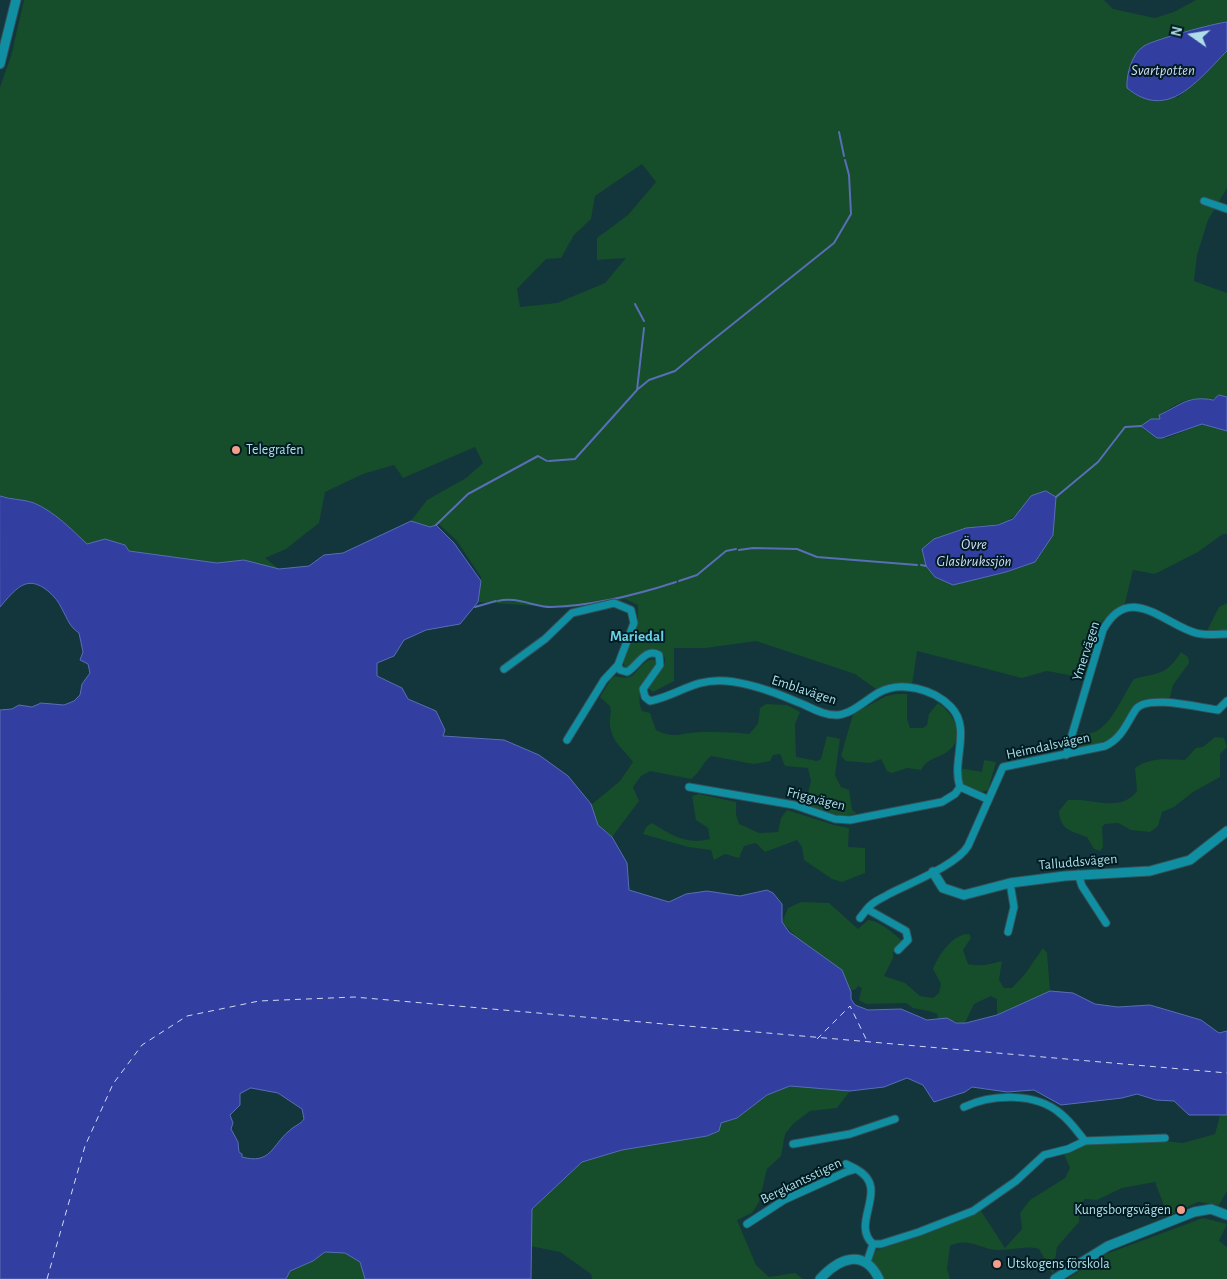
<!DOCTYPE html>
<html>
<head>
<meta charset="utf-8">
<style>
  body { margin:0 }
  #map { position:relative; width:1227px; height:1279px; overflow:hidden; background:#13353c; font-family:"Alegreya Sans",sans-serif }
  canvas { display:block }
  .north { position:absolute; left:1167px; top:10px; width:50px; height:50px; -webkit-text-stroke:4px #001c22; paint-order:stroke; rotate:283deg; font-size:14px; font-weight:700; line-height:20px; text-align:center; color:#afdee8 }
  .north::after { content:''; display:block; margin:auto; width:18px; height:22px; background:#afdee8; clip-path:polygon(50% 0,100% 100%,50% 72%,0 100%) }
</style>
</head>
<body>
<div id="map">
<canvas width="1227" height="1279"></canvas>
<div class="north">N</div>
</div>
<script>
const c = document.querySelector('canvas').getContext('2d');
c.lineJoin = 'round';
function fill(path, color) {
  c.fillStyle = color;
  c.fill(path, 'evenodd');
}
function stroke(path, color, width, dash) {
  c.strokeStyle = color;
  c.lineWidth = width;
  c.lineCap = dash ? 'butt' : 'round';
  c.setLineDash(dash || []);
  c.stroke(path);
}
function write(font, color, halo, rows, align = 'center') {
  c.font = font + ' "Alegreya Sans",sans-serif';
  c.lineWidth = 4;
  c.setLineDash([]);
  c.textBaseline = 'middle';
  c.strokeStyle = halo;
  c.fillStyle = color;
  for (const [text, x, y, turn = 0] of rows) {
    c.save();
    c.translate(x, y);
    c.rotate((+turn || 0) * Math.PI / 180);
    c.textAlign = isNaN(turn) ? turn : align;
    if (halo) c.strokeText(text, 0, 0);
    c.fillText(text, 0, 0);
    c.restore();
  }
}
const green = new Path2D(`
  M24 0H1104L1113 9 1155 18 1174 12 1196 0H1227V22L1164 39 1177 98 1227 51V188L1208 220 1197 255 1194 281 1227 293V397L1219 395C1212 403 1197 397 1188 400 1177 402 1169 410 1160 414V419H1151L1143 425V429L1157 437 1167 438 1202 424 1227 431V534H1223L1198 552 1155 574 1133 570 1125 603 1102 621 1085 678 1047 671 1022 678 917 651 912 685 894 683 876 689 855 674 756 641 706 648H674V681L653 692 648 688 665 665V658L657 649H649L631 668 625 667 623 662 638 617V605L625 599 568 608 478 602 481 577 457 541 439 524 430 527 411 521 427 500 466 478 483 463 475 447 403 478 394 465 363 474 325 492 319 523 286 549 265 558 279 569 244 560 217 563 129 551 125 545 106 539 87 544C71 529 55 512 34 503 24 499 11 500 0 496V87L11 56ZM642 164 656 182 628 215 597 238V260L626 258 605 283 557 303 520 307 517 289 546 259 561 258 574 235 591 219 595 196ZM1031 496 1035 561 1006 572 973 579 976 526C1009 525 1011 522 1031 496Z
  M1227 603V631H1207L1219 607Z
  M1181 652 1188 657 1189 663 1173 685 1169 701C1161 700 1151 697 1142 700 1122 708 1130 737 1093 745 1087 747 1081 748 1074 747L1075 738 1083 733C1107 739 1123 694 1134 679 1159 672 1166 676 1181 652Z
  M652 659 657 662 658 665C647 680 634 692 642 711L650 713 656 730C676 740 682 732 702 732 718 732 733 732 749 734L758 724 760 708 766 704 787 705 800 712 795 724 796 757 817 761 821 759 827 736 840 739 835 775 841 787 849 790 852 810 857 813C839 820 822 810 805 805L811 781 808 768 785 766 780 754 773 755 770 761 754 764 711 756C702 763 700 773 691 779L650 771 641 776 633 787 639 801 612 837 598 825 591 805 620 781 633 762C624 749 613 744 610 726 609 719 612 712 610 706L600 697 611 679 615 676C639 683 633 666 652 659Z
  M897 694H907V719L910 728H923L927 725 929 714 938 703C954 713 967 738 947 752 937 759 927 758 921 770L907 768 892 773 887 771 881 759 870 763 846 761 841 756 853 714 886 696Z
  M1215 737 1224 738 1227 747 1220 754V777L1193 792 1174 807 1162 812 1158 826 1150 832 1131 830 1118 823 1105 824 1102 827 1103 847 1100 851 1094 849 1087 837C1071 831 1060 830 1059 811L1068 800C1091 797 1120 814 1137 791L1135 768C1149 757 1168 759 1185 760L1196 748 1203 747Z
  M984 760 996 762 988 790 982 792 963 785 959 768 982 772Z
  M699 794 736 802V814L739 824 759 833 778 832 781 818 787 810 834 825 849 828 848 847 865 848V873L842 882 832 879 804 860 802 847 797 840 765 852 756 843 744 846 739 858 725 854 714 860 711 850 688 847 643 834 646 827 652 823C671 835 687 845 710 839L708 828 696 820 692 796Z
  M801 902 829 903 858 929 868 920C880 921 892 932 901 940V945L893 952V958L884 976 905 983 920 996 933 998 939 993 941 984 933 969C938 956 953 933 969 934L971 938 963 950 968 964C980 967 991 964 1002 961L999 980 1004 988H1012L1025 974 1043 948 1047 953 1050 991 997 1015V999L991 996 974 1004 965 1023C955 1023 948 1018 938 1019L937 1014 929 1011 913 1008 906 1003 866 1004 859 1000 862 988 858 986 856 989 850 991 842 970 799 940 782 922 788 908Z
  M791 1086 850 1091 837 1108 810 1111 793 1124 785 1134 781 1156 767 1169 759 1202 752 1213 737 1220 756 1265 769 1277 795 1273 803 1279H592L591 1274 560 1252 530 1246 532 1209 582 1162 622 1150 707 1136 721 1123 737 1118 767 1095Z
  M1220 1115H1227V1191L1219 1205 1198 1202 1168 1216 1155 1182 1122 1188 1097 1200 1085 1199 1079 1205V1222L1057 1247 1053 1274 1039 1249C1025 1245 1011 1251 996 1250 978 1248 968 1237 950 1246L947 1269 950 1279H883L871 1261 874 1251 934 1231 981 1211 1005 1248 1022 1229 1020 1213 1030 1200 1065 1178 1070 1168 1064 1154 1085 1143 1166 1141 1183 1143 1215 1134Z
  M1203 1218 1227 1224 1219 1241 1227 1247V1279H1067L1106 1254Z
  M334 1251 345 1253 360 1262 365 1279H286L290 1271 313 1261 325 1252Z`);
const water = new Path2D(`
  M1227 22V51C1198 80 1168 122 1127 88 1126 75 1132 53 1144 46 1153 40 1215 23 1227 22Z
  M1219 395 1227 397V431L1202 424 1162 438H1157L1141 426 1151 419H1160L1159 415C1180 406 1187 395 1213 400Z
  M1046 491 1056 497 1053 535 1035 562 1006 572 953 585 935 577 926 566 922 549 934 539 966 528 998 525 1013 519 1031 496Z
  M0 496C11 500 24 499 34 503 55 512 71 529 87 544L105 539 125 545 129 551 217 563 244 560 279 569 309 566 324 555 343 553 411 521 430 527 436 525 454 543 481 581 478 602 460 624 426 630 404 640 394 656 377 663V676L402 688 408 699 436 711 445 730 443 736 504 740 539 755 568 776 591 804 598 825 612 837 627 863 629 890 669 902 686 894 707 891 740 896 767 890 773 893 782 904V922L789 932 842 970 851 992V999L855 1005 868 1010 901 1009 927 1020 947 1018 956 1023H966L997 1015 1050 991 1073 993 1095 1004 1118 1007 1150 1005 1201 1020 1219 1033 1227 1031V1115H1189L1174 1101 1156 1100 1137 1094 1122 1098 1061 1105 1034 1090 1007 1092 972 1087 965 1092 934 1102 923 1085 907 1078 884 1087 850 1091 790 1086 767 1095 737 1118 721 1123 719 1131 707 1136 622 1150 582 1162 532 1209 531 1279H365L360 1262 345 1253 325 1252 313 1261 290 1271 286 1279H0V710L12 709 19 705 32 707 41 703 64 705 74 701 80 695 82 684 90 673 88 664 80 660 83 652 79 633C69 626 68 620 62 609 59 602 54 596 48 591 26 573 15 590 0 607ZM251 1088 278 1093 302 1109 304 1119C301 1124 294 1126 289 1131 272 1145 271 1165 242 1157V1154L239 1152 238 1142 231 1129 233 1123 230 1115 240 1105V1094Z`);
const stream = new Path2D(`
  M839 132 844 156
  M635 304 644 321
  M694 355 834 243 851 214 849 175 845 160
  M638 389 649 380 675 371 693 356
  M549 461 575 459 637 390 644 328
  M1056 497 1098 462 1125 427 1141 426
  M436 525 468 494 538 456 547 461
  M739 550 753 548 797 549 817 557 917 565
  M921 565 926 566
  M679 581 697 575 726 551 736 549
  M498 601C516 596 534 607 551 607 591 606 639 594 676 582
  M475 607 496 601`);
const ferry = new Path2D(`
  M817 1039 850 1006 868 1043
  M47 1279 85 1146 113 1084 142 1045 187 1016 259 1001 354 997 1227 1073`);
const minor = new Path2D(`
  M1204 201 1227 209
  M618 665 620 670 627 672C638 666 645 647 659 655L660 665 643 689 645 697 650 701C677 696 694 678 726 681 750 683 774 692 795 701 809 706 823 716 838 715 853 713 866 700 878 693 900 680 934 689 951 707 972 729 951 761 960 787
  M504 669 545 639 572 613 614 603 631 610 634 623 618 665 604 680 567 740
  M1066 755 1103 630C1129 581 1165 625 1196 633 1206 636 1217 634 1227 634
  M689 787 794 805 835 819 850 820 942 802 955 794 960 787 987 799
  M1078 874 1082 886 1106 923
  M860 918 867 909
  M1008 932 1014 907 1010 883
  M898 950 908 940 906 931 867 909C873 901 881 899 889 894 910 883 957 865 968 846L1003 767 1105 746C1122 738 1126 724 1136 709 1147 694 1201 708 1218 710L1227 701
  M964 1107C992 1094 1036 1092 1061 1114 1070 1121 1077 1131 1085 1141L1165 1138
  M793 1144 850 1134 895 1119
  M846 1164 856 1169
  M747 1224 784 1200 846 1172 856 1169C892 1188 849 1223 873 1244L867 1262
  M873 1244H881L919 1232 973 1211 1016 1181 1044 1155 1068 1149 1085 1141`);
const tertiary = new Path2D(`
  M0 64 16 0
  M933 872 943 888 964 895 1010 883 1065 876 1150 871 1190 860 1227 831
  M820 1279C839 1258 864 1248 879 1279
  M1055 1279 1108 1246 1194 1212 1211 1209 1227 1215`);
const markers = [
  [236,450,5,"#f49d8b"],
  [1181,1210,5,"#f49d8b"],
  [997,1264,5,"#f49d8b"]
];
const poiNames = [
  ["Telegrafen",246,450],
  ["Kungsborgsvägen",1171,1210,"right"],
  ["Utskogens förskola",1007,1264]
];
const streetNames = [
  ["Ymervägen",1086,651,-72],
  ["Emblavägen",804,690,18],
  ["Heimdalsvägen",1048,746,-12],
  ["Friggvägen",816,799,14],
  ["Talluddsvägen",1078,862,-5],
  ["Bergkantsstigen",801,1181,-26]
];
const waterNames = [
  ["Svartpotten",1163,70],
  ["Övre",974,544],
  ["Glasbrukssjön",974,561]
];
const neighbourhoodNames = [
  ["Mariedal",637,636]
];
fill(green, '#164d2b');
fill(water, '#323ea0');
stroke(water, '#586eb6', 1);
stroke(stream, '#586eb6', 2);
stroke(ferry, '#d1d9f3', 1, [6, 5]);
stroke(minor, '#315259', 9);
stroke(tertiary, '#315259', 11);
stroke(minor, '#108fa3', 7);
stroke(tertiary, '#108fa3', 9);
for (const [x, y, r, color] of markers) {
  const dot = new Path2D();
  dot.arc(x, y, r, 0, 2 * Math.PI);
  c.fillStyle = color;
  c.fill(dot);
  stroke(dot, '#001c22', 2);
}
write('14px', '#afdee8', '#001c22', poiNames, 'left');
write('14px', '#afdee8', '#001c22', streetNames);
write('italic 15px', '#d1d9f3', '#001c22', waterNames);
write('bold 15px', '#67d1e6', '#001c22', neighbourhoodNames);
</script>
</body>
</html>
